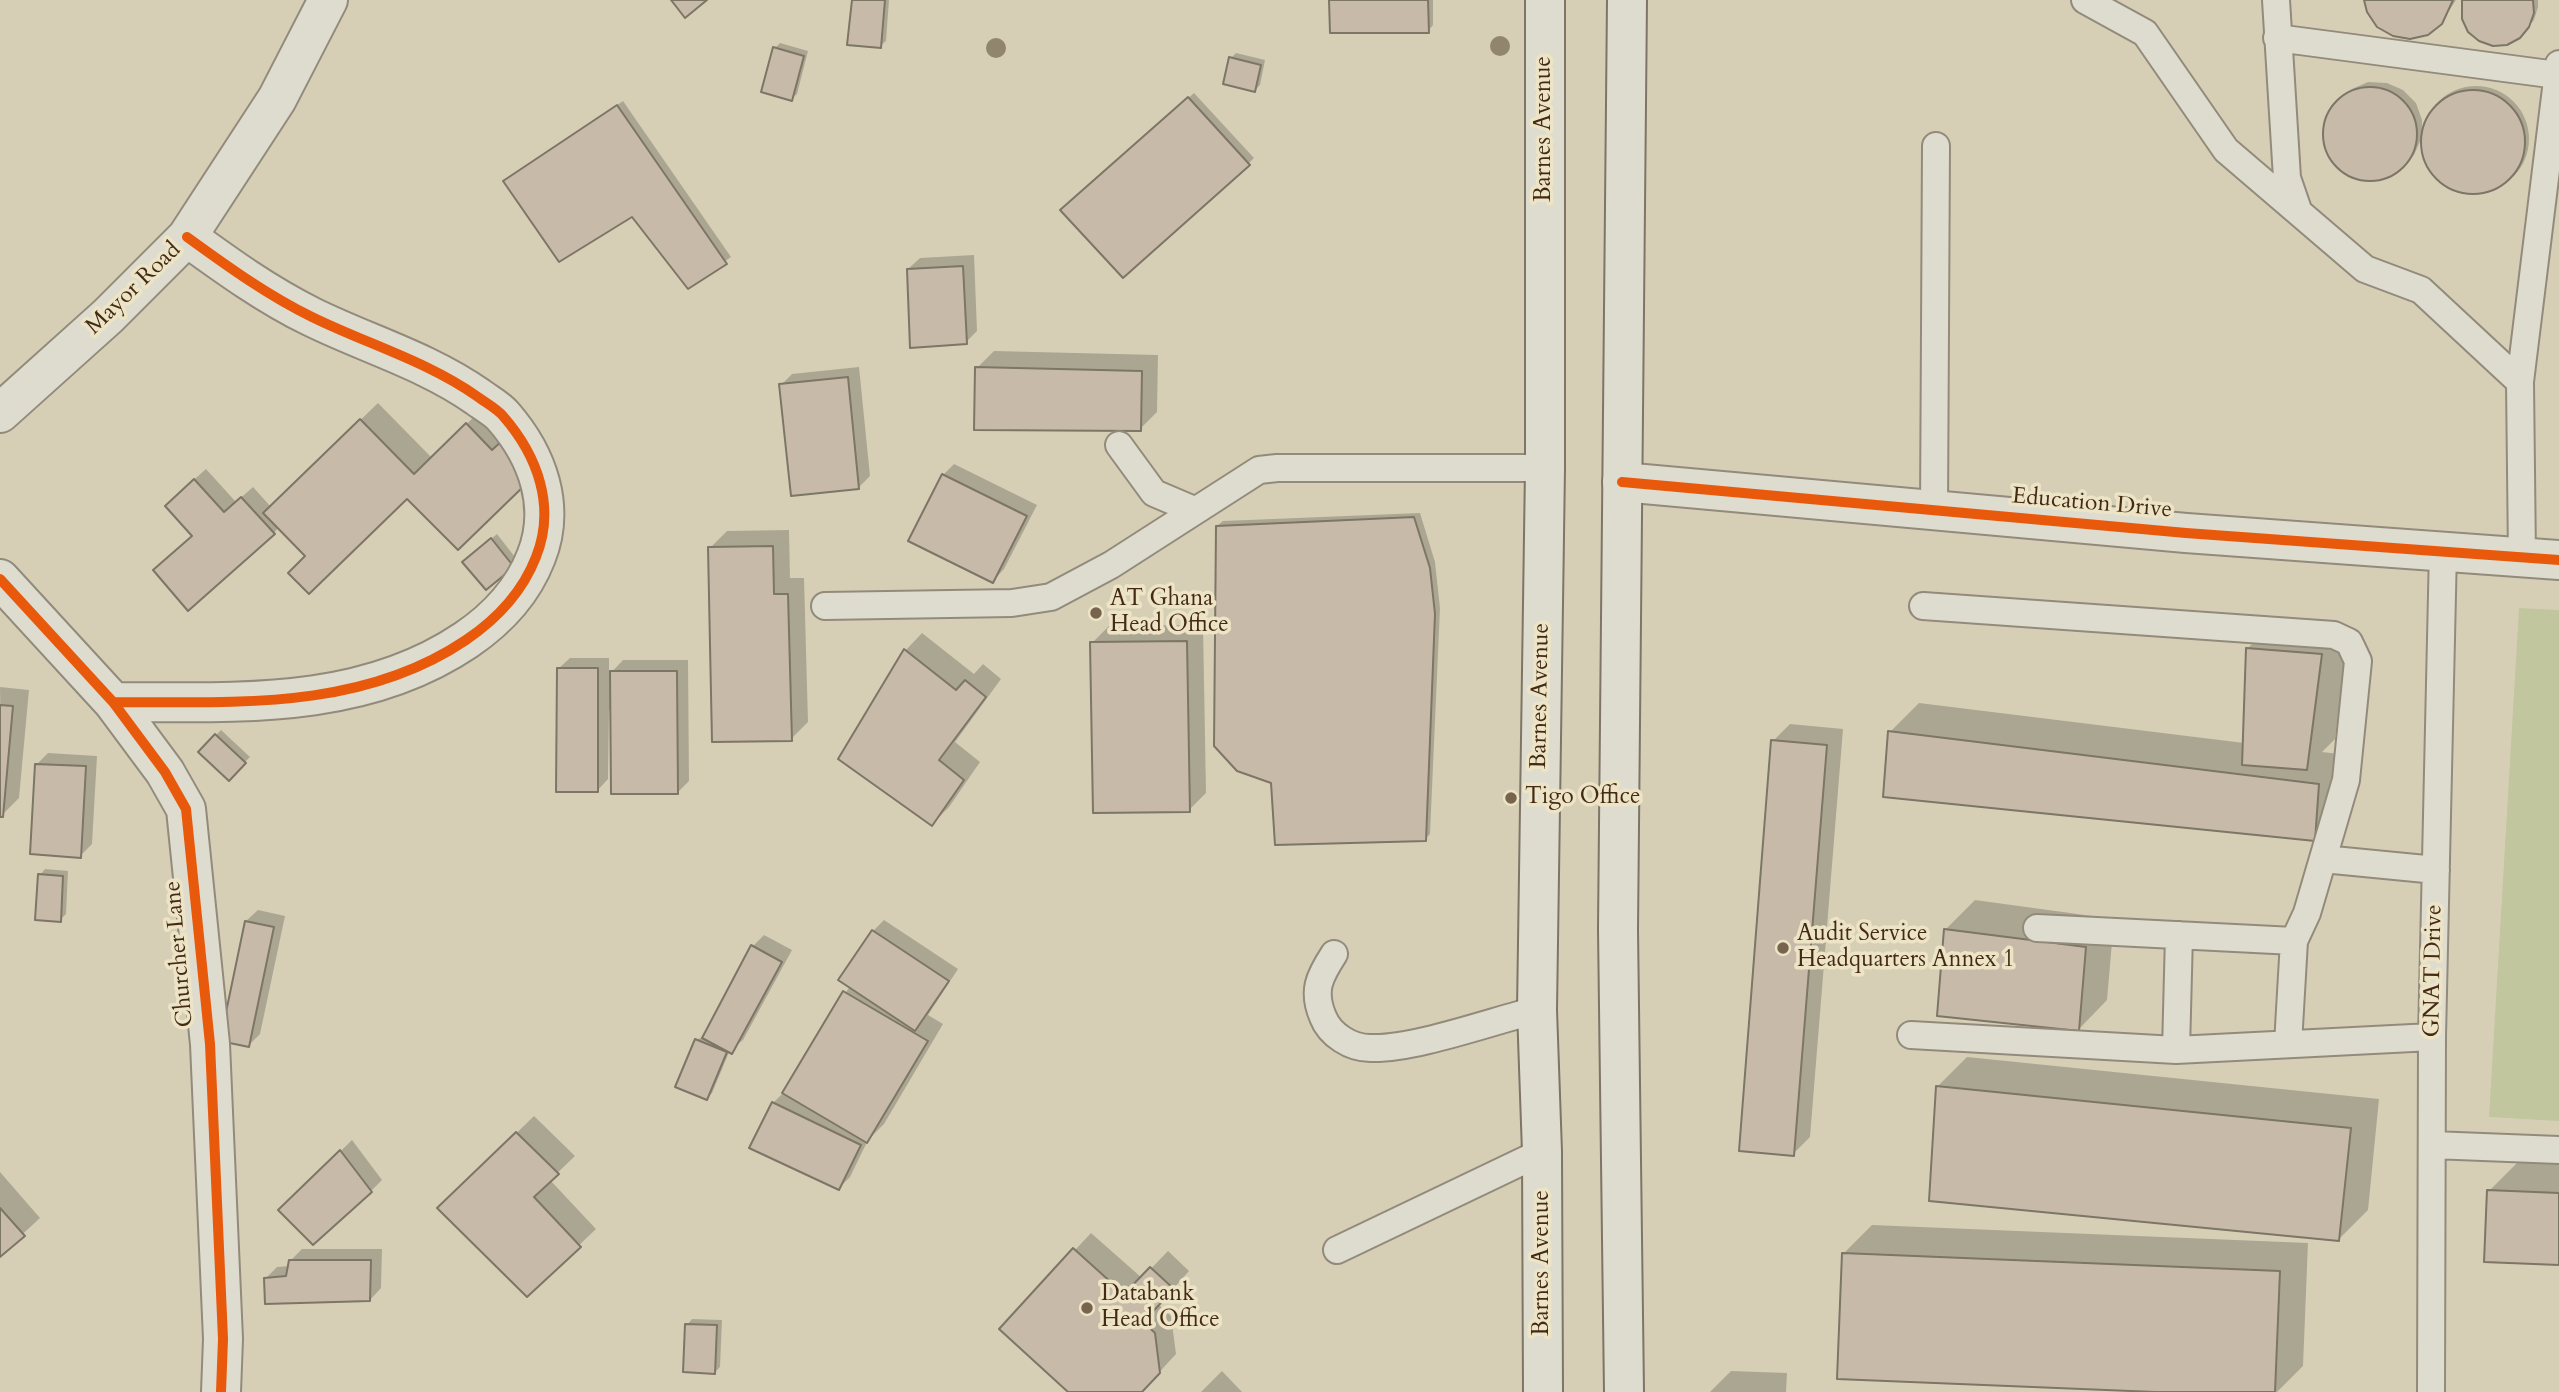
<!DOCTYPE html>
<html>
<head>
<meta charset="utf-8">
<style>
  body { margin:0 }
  canvas { display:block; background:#d6cfb6 }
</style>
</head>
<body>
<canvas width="2559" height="1392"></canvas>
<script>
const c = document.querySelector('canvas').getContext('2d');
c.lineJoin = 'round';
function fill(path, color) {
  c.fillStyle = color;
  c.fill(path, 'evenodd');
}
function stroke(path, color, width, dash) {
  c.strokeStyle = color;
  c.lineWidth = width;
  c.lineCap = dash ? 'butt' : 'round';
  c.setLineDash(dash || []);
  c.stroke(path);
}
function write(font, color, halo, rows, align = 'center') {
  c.font = font + ' Cardo,serif';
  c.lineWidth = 7;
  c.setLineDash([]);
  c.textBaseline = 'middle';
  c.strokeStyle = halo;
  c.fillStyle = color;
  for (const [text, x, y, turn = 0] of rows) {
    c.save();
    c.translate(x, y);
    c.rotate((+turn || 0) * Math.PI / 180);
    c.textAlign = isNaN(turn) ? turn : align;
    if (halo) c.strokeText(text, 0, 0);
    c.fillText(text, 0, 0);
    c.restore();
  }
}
const green = new Path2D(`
  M2519 608 2559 610V1121L2489 1117Z`);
const shadow = new Path2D(`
  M853 0H889L886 41 880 46Z
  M1331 0H1433V25L1428 31Z
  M2365 0H2456L2441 23Z
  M2464 0H2538V7L2534 20 2525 31 2463 19Z
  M780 43 808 51 797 94 791 99 775 48Z
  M1236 53 1265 60 1260 85 1255 90 1231 58Z
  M2368 82 2387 83 2403 90 2416 103 2422 120V137L2414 155 2395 173 2377 179 2359 178 2343 171 2331 158 2324 141 2325 123 2332 107 2352 89Z
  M2423 139a53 53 0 1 1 106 0a53 53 0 1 1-106 0Z
  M1194 93 1254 158 1248 164 1068 205Z
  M623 101 731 257 689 287 632 215 511 176Z
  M974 255 977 331 966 342 908 269 920 258Z
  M994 351 1158 355 1157 412 1140 429 977 368Z
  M859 367 870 476 859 487 781 385 792 374Z
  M378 403 432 458 484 407 510 434 458 547 407 496 307 556 279 527 274 533 193 535 178 494 206 469 236 502 253 487 271 507Z
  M954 464 1037 505 1004 569 993 581 943 475Z
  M1420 513 1435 562 1440 608 1430 834 1425 839 1217 526 1223 521Z
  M789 530 790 578H804L808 722 791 739 710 548 727 531Z
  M497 534 518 561 513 566 469 557Z
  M2276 620 2350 626 2335 739 2322 752 2348 755 2343 810 2314 839 1890 732 1919 703 2244 743 2247 649Z
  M1203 625 1206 793 1189 810 1092 643 1109 626Z
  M922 633 974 674 983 664 1001 679 955 742 980 762 949 807 932 824 840 758 906 650Z
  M570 658H609V675L623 660H688L689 781 678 792 612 710H609L608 779 597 791 558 669Z
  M0 687 29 690 19 798 2 815Z
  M1790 724 1843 729 1810 1137 1793 1154 1773 741Z
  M221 730 250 757 229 778 200 752Z
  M48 753 97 756 92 844 80 856 36 765Z
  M45 869 68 871 66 914 60 920 40 875Z
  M1975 900 2114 919 2107 1000 2078 1030 1946 929Z
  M258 910 285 916 260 1034 249 1045 246 921Z
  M884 920 958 969 928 1015 943 1024 884 1124 868 1140 850 1177 839 1188 773 1103 784 1092 850 986 873 931Z
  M764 935 792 950 743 1040 730 1050 712 1093 707 1098 677 1086 697 1040 705 1035 753 946Z
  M1967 1057 2379 1099 2368 1210 2339 1239 1938 1086Z
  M534 1116 575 1156 550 1180 596 1229 527 1295 457 1191Z
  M352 1140 382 1180 371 1191 281 1210Z
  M2518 1162 2559 1164V1264L2489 1191Z
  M0 1172 40 1218 0 1255Z
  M1872 1225 2308 1243 2303 1366 2277 1392H2198L1843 1254Z
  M1091 1233 1142 1278 1168 1251 1189 1271 1159 1305 1171 1316 1176 1354 1141 1392H1070L1001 1329Z
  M302 1249H382L381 1288 370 1300 265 1279 277 1267 290 1266 291 1260Z
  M692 1319 722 1320 720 1367 714 1373 687 1325Z
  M1222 1371 1242 1392H1201Z
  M1731 1371 1787 1373 1786 1392H1710Z`);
const building = new Path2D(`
  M671 0H707L685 18Z
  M852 0H885L881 48 847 45Z
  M1329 0H1428L1429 33H1330Z
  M2364 0H2453L2442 24 2428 35 2410 39 2393 36 2377 27 2367 12Z
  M2462 0H2533L2534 13 2529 27 2520 38 2507 45 2493 46 2479 41 2468 32 2462 19Z
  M773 47 804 56 792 101 761 92Z
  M1229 57 1261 65 1255 92 1223 84Z
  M2323 134a47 47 0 1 1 94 0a47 47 0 1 1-94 0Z
  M2421 142a52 52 0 1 1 104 0a52 52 0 1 1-104 0Z
  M1188 97 1250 165 1123 278 1060 210Z
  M617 105 727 264 688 289 632 217 559 262 503 181Z
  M963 266 967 344 910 348 907 269Z
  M975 367 1142 371 1141 431 974 430Z
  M848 377 859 489 791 496 779 384Z
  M360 419 414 474 466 423 492 450 503 440 526 484 458 550 407 499 309 594 288 573 305 556 263 513Z
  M942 474 1027 516 993 583 908 541Z
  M194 479 224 512 241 497 275 534 188 611 153 570 192 536 165 506Z
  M1414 517 1430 568 1435 614 1426 841 1275 845 1271 783 1237 771 1214 746 1216 526Z
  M491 538 514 567 486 590 462 562Z
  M773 546 774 594H788L792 741 712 742 708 547Z
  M1187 641 1190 812 1093 813 1090 642Z
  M2246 648 2322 654 2307 770 2242 765Z
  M904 649 956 690 965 680 986 697 939 760 964 780 932 826 838 759Z
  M557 668H598V792H556Z
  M610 671H677L678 794H611Z
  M0 705 13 706 3 817H0Z
  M1888 731 2319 784 2315 841 1883 797Z
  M215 734 246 763 229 781 198 752Z
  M1771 740 1827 745 1794 1156 1739 1151Z
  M35 764 86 766 81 858 30 854Z
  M38 874 63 876 61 922 35 920Z
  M245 921 274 927 249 1047 220 1041Z
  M1944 929 2086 947 2079 1031 1937 1016Z
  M872 930 949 981 915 1031 838 980Z
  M751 945 782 962 732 1054 702 1038Z
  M843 991 928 1041 867 1143 782 1093Z
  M695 1039 727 1052 707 1100 675 1087Z
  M1936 1086 2351 1128 2339 1241 1929 1201Z
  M772 1102 861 1145 839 1190 749 1148Z
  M516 1132 559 1174 534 1197 581 1247 527 1297 437 1208Z
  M340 1150 372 1192 313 1245 278 1210Z
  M2487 1190 2559 1193V1265L2484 1262Z
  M0 1208 25 1236 0 1257Z
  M1073 1248 1124 1294 1150 1267 1174 1289 1143 1322 1155 1333 1160 1373 1142 1392H1068L999 1329Z
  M1842 1253 2280 1271 2275 1392H2155L1837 1379Z
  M289 1260H371L370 1301 265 1304 264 1278 286 1276Z
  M685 1324 717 1325 715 1374 683 1372Z`);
const lane = new Path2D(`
  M2085 0 2145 33 2226 150 2365 269 2421 290 2520 382
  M2276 0 2287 178 2298 210
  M2277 38 2557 75
  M1119 445 1154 493 1194 510
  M1934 511 1936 146
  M2522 558 2520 382 2559 64
  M825 606 1012 603 1051 597 1111 565 1259 470 1277 468H1545
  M1923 606 2334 635 2349 642 2358 661 2346 780 2307 913 2294 941 2288 1044
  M2323 859 2436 870
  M2037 928 2294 941
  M1334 954C1319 977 1312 991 1323 1017 1330 1035 1351 1048 1370 1048 1413 1050 1492 1021 1537 1010
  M1911 1035 2176 1050 2432 1037
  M2176 1050 2179 935
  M2432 1145 2559 1150
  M1337 1250 1542 1152
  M2431 1392 2432 1037 2443 550`);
const street = new Path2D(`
  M0 413 108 316 187 237 277 99 328 0
  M1622 482 2186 533 2559 560
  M0 579 113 702 165 772 186 809 210 1044 223 1339 221 1392
  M113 702C234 702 361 711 466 640 497 619 522 593 536 557 556 507 538 456 503 416 497 409 486 403 478 397 427 361 367 344 312 317 267 295 227 266 187 237`);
const secondary = new Path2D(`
  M1543 1392 1542 1152 1537 1010 1545 468V0
  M1624 1392 1618 929 1627 0`);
const cycleway = new Path2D(`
  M1622 482 2186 533 2559 560
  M0 579 113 702 165 772 186 809 210 1044 223 1339 221 1392
  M113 702C234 702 361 711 466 640 497 619 522 593 536 557 556 507 538 456 503 416 497 409 486 403 478 397 427 361 367 344 312 317 267 295 227 266 187 237`);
const trees = [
  [1500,46],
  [996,48]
];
const markers = [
  [1096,613,7,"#76644f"],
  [1511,798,7,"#76644f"],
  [1783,948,7,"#76644f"],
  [1087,1308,7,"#76644f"]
];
const streetNames = [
  ["Barnes Avenue",1545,129,-90],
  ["Mayor Road",134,289,-44],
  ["Education Drive",2092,504,5],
  ["Barnes Avenue",1541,696,-89],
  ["Churcher Lane",180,954,-95],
  ["GNAT Drive",2434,971,-89],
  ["Barnes Avenue",1543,1263,-90]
];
const poiNames = [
  ["AT Ghana",1110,600],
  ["Head Office",1110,626],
  ["Tigo Office",1525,798],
  ["Audit Service",1797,935],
  ["Headquarters Annex 1",1797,961],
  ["Databank",1101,1295],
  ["Head Office",1101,1321]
];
fill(green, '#c1c69e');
fill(shadow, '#0003');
fill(building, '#c8baa9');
stroke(building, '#7d7566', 2);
stroke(lane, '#928b7b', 30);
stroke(street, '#928b7b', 42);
stroke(secondary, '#7d7566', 42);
stroke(lane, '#dedbcf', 26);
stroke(street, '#dedbcf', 38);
stroke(secondary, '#dedbcf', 38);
stroke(cycleway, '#e8590c', 10);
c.fillStyle = '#91856b';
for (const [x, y] of trees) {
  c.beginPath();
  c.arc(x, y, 10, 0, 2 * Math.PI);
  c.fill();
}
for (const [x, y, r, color] of markers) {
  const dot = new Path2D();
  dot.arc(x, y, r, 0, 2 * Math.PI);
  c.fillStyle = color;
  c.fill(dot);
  stroke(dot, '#ede4c6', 2.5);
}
write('23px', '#432a17', '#ede4c6', streetNames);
write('23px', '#432a17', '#ede4c6', poiNames, 'left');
</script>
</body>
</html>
